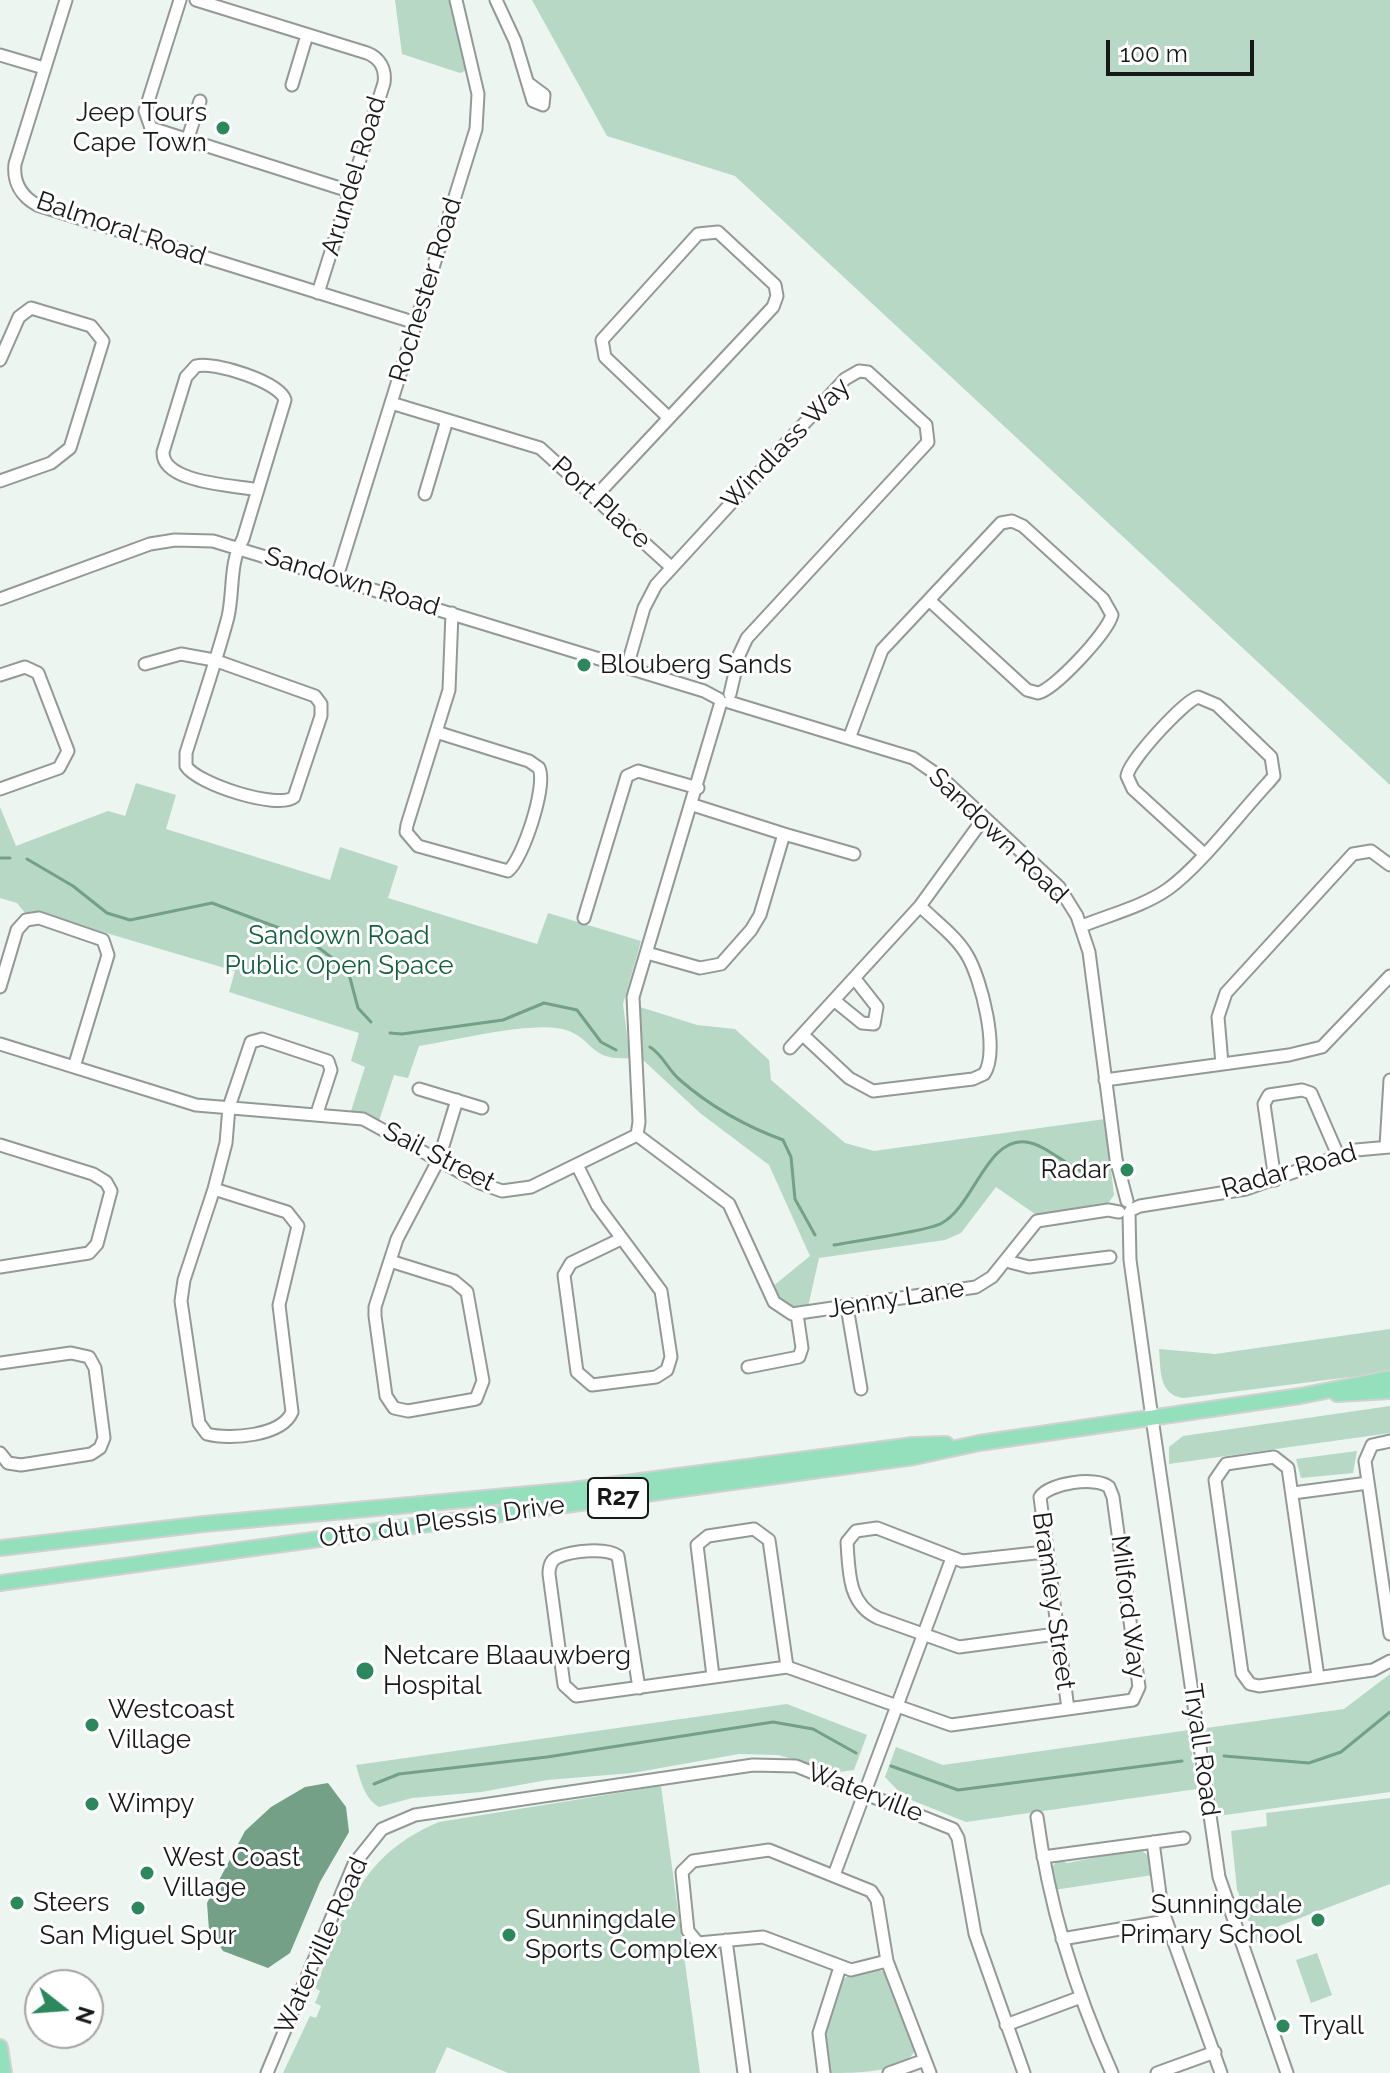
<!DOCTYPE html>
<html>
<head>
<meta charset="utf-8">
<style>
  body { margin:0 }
  #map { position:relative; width:1390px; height:2073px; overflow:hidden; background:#edf5f0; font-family:Raleway,sans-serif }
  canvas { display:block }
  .north { position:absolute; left:24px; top:1969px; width:80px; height:80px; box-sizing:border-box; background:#fff; border:2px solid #a2a3a3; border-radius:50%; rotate:107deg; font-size:22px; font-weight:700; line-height:32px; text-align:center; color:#171918 }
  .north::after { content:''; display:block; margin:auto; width:28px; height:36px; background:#2c875d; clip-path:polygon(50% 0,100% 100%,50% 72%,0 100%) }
  .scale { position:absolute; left:1106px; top:40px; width:148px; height:36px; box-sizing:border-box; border:4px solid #171918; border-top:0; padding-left:10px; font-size:24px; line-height:28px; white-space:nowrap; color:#171918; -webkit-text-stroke:6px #fff; paint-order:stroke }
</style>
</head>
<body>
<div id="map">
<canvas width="1390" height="2073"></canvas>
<div class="north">N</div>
<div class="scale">100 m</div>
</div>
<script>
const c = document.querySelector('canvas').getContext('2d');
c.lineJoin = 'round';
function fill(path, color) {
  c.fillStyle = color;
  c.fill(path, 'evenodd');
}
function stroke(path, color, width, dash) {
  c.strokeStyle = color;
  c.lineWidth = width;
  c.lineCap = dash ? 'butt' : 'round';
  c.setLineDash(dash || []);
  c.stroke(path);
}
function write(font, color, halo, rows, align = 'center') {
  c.font = font + ' Raleway,sans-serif';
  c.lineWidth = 6;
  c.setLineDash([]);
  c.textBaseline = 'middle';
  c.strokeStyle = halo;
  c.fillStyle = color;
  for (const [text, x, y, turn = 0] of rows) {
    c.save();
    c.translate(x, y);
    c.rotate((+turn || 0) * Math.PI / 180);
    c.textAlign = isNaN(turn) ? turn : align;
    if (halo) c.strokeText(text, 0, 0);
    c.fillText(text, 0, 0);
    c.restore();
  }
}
const green = new Path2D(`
  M395 0H450L467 70 460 73 402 54Z
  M532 0H1390V785L735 176 607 136Z
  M136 783 176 795 166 829 330 880 340 847 398 866 388 898 537 944 548 913 641 941 623 1004 630 1058C589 1061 595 1040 566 1030 535 1020 453 1041 419 1046L408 1078 394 1075 379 1121 351 1111 365 1067 351 1061 359 1033 229 992 235 971 38 913 26 914 17 903 0 898V807L16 846 108 811 125 816Z
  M640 1007 697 1025 735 1029 769 1060 771 1080 845 1143 874 1151 1105 1119 1114 1195 1106 1206 1038 1216 996 1187 961 1233 945 1240 819 1258 808 1307C787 1309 782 1305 772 1287L810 1256 769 1165 700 1113 643 1060Z
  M1390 1329V1372L1184 1398C1158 1395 1161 1370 1159 1349L1215 1354Z
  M1390 1406V1433L1169 1464V1447L1183 1436Z
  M1357 1451 1353 1473 1301 1478 1296 1459Z
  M1390 1674V1792L1218 1816 1206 1728 1344 1709Z
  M787 1704 867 1735 854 1770 839 1772 778 1755 739 1754 632 1773 547 1780 481 1792 412 1798 379 1807C365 1799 360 1780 356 1765Z
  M1189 1730 1197 1789 966 1822 904 1797 885 1777 896 1747 943 1765Z
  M661 1786 700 2073H508L447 2047 435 2073H283L310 2016 316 2018 321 2006 315 2003 320 1991 315 1988C347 1913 356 1857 439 1822Z
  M1390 1798V1884L1271 1929 1273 1936 1256 1942 1237 1889 1231 1831 1267 1826 1266 1813Z
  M1140 1849 1150 1857 1153 1875 1054 1890 1051 1868 1058 1860 1067 1863Z
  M1317 1953 1332 1995 1311 2003 1296 1960Z
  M880 1970 886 1973 915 2049C908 2073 853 2073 830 2073 824 2046 823 2003 843 1980 849 1973 871 1971 880 1970Z`);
const water = new Path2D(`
  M328 1783 346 1807 349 1832 320 1882 290 1953 268 1968 223 1951 209 1930 207 1903 245 1831 271 1807 305 1787Z`);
const stream = new Path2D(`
  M0 858H10
  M27 859 73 886 107 913 130 920 212 903 306 938 340 964 350 978 358 1008 371 1022
  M390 1033 402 1034 503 1020 544 1003 577 1010 601 1042 616 1050
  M650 1047C663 1055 668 1070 680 1080 711 1107 745 1126 783 1140L791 1157 795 1199 815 1235
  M834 1245C854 1241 930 1231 942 1223 974 1205 987 1137 1026 1142 1048 1145 1067 1168 1091 1175
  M1224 1756 1309 1763 1341 1752 1390 1712
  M891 1766 958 1790 1182 1761
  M374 1784 399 1774 547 1757 773 1722 813 1729 856 1753`);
const minor = new Path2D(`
  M66 0 15 164C13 182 21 196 37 205L416 323
  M180 0 145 111 151 128 349 191
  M196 0 367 53C380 58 386 69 384 83L318 293
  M496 0 515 41 533 101 543 105 544 95 528 83
  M0 55 44 68
  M292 85 307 35
  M187 141 200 101
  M0 360 19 317 31 308 91 326 103 341 70 448 51 463 0 481
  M391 403 540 448 671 567
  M425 494 447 420
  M596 496 773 307 777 296 775 285 718 232 698 234 602 340 605 357 669 418
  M337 577 476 129 478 94 456 0
  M0 599 150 544 175 540 213 541 704 691 719 699
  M145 664 181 654 214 660 315 696 321 704V716L294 797C278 810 197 784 186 766V753C200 708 216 662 228 617 234 590 229 563 243 539L285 400C280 382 214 361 196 366L186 377 163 452C162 483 233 485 258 490
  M627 667 644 608 656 585 845 379 859 371 868 372 926 425 928 442 747 638 739 655 730 694
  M0 675 25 667 38 673 68 751 59 768 0 789
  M729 702 913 758 942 778 1059 887 1077 916 1089 952 1116 1159 1127 1201
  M436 732 529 761 539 768C547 786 523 859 508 871L418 846 406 832 407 825 449 690 452 613
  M850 736 882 650 1001 523 1012 521 1023 526 1103 599 1112 615C1107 633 1055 689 1038 693L1027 690 929 600
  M784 834 854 854
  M584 918 627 776 638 771 698 788
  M1082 926C1109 915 1144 906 1168 889 1201 865 1239 814 1268 783L1274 776 1271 757 1217 705 1198 697C1183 702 1129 761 1127 776L1133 789 1203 853
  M647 953 700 968 721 964 751 930 760 915 784 834 693 805
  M0 987 17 930 26 920 39 918 103 940 108 955 74 1067
  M835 1001 862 1023 874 1024 877 1007 855 979
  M803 1035 849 1078 873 1091 973 1079 984 1074C1000 1052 981 978 967 955 956 936 935 921 920 906
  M0 1044 196 1105 363 1119 480 1183 502 1191 531 1187 637 1135 639 1122 633 997 721 702
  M790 1048 920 906 984 818
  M1222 1064 1218 1017 1226 993 1353 854 1371 851 1390 865
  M1105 1080 1289 1055 1322 1047 1390 976
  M419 1089 482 1108
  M637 1135 729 1204 774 1302 792 1314 976 1287 992 1277 1037 1221 1108 1210 1119 1212
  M0 1145 93 1174 106 1182 111 1191 97 1244 89 1253 0 1267
  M1386 1146 1390 1080
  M577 1165 597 1205 661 1291 671 1357 667 1370 656 1377 592 1385 577 1372 564 1275 571 1263 621 1239
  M1275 1180 1264 1104 1269 1095 1302 1090 1311 1093 1338 1155
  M214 1189 287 1212 298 1226 279 1305 292 1412C282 1436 230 1440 207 1434L199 1423 181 1301 184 1280 214 1189 226 1143 229 1107 251 1042 262 1039 328 1061 331 1070 317 1113
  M1131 1210 1140 1206 1246 1189 1356 1150 1390 1147
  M1129 1213 1130 1260 1152 1418 1219 1877 1287 2073
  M390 1261 454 1281 467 1292 483 1381 476 1399 408 1411 394 1408 386 1396 375 1316V1307L397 1239 439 1159 457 1100
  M1006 1261 1029 1267 1110 1257
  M847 1307 861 1389
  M0 1363 71 1353 89 1357 95 1368 104 1438 100 1448 91 1454 21 1465 8 1463 0 1453
  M748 1367 799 1357 802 1348 797 1314
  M1390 1441 1372 1445 1365 1461 1390 1634
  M1293 1493 1368 1483
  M1045 1552 962 1561 877 1528 856 1531 847 1542C849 1572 848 1604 878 1618L959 1647 1056 1634
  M713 1676 697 1545 708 1536 754 1529 769 1540 787 1667
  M1318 1677 1288 1468 1274 1457 1226 1464 1215 1480 1242 1673 1250 1684 1259 1686 1373 1670 1390 1661
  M639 1688 618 1556C606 1547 572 1551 558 1557 550 1560 549 1568 549 1574L564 1685 576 1696 787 1667 951 1725 1133 1700 1139 1687 1113 1497 1109 1487C1096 1476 1049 1483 1040 1497L1068 1709
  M1037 1817C1049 1906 1075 1991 1112 2073
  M1153 1842 1162 1909 1221 2073
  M1043 1857 1184 1838
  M834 1875 952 1558
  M1062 1939 1166 1921
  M726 1940 744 2073
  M887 1961 851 1970 763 1937 698 1943 688 1931 682 1872 693 1861 769 1850 871 1891 877 1900 887 1961 930 2073
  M1006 2025 1081 1997
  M267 2073 354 1864 382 1829 415 1815 753 1765 796 1766 953 1829 958 1838 975 1934 1024 2073
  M824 2073 819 2033 840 1967
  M889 2073 925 2060
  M1157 2073 1215 2052`);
const major = new Path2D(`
  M1337 1394 1390 1391
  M0 1548 204 1524 572 1490 913 1445 946 1444
  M0 1583 914 1457 979 1443 1300 1396 1390 1378
  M0 2047 4 2073`);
const markers = [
  [223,128,8,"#2c875d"],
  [584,665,8,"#2c875d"],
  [1127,1170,8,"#2c875d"],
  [365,1671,10,"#2c875d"],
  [92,1725,8,"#2c875d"],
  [92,1804,8,"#2c875d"],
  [147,1873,8,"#2c875d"],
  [17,1903,8,"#2c875d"],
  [138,1908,8,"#2c875d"],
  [1318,1920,8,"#2c875d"],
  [509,1935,8,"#2c875d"],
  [1283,2026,8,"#2c875d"]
];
const shields = [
  [618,1498,60]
];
const shieldNames = [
  ["R27",618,1498]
];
const poiNames = [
  ["Jeep Tours",207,113,"right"],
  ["Cape Town",207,143,"right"],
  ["Blouberg Sands",600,665],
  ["Radar",1111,1170,"right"],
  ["Netcare Blaauwberg",383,1656],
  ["Hospital",383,1686],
  ["Westcoast",108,1710],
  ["Village",108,1740],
  ["Wimpy",108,1804],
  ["West Coast",163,1858],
  ["Village",163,1888],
  ["Steers",33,1903],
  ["Sunningdale",1302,1905,"right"],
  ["Primary School",1302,1935,"right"],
  ["Sunningdale",525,1920],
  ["Sports Complex",525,1950],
  ["San Miguel Spur",138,1936,"center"],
  ["Tryall",1299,2026]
];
const streetNames = [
  ["Arundel Road",354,176,-73],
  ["Balmoral Road",121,229,19],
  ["Rochester Road",426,290,-73],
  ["Windlass Way",786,444,-46],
  ["Port Place",601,503,42],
  ["Sandown Road",352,582,17],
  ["Sandown Road",998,836,44],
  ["Sail Street",439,1157,27],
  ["Radar Road",1289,1171,-16],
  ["Jenny Lane",896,1299,-9],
  ["Otto du Plessis Drive",442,1522,-8],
  ["Bramley Street",1053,1601,82],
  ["Milford Way",1128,1607,83],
  ["Tryall Road",1201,1750,82],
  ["Waterville",865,1793,21],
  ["Waterville Road",322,1946,-66]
];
const parkNames = [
  ["Sandown Road",339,936],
  ["Public Open Space",339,966]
];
fill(green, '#b6d8c4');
fill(water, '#73a087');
stroke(stream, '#73a087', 3);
stroke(minor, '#939995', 15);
stroke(major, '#d1d1d1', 18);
stroke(minor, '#fff', 11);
stroke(major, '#94e0bc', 14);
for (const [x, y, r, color] of markers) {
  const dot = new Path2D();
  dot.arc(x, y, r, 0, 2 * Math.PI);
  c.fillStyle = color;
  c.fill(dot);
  stroke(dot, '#fff', 3);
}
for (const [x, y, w] of shields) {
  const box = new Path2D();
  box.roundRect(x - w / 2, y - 20, w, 40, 6);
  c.fillStyle = '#fff';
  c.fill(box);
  stroke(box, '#171918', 2);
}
write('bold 24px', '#171918', null, shieldNames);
write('26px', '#171918', '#fff', poiNames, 'left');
write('26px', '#171918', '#fff', streetNames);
write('26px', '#125f3e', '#fff', parkNames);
</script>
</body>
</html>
